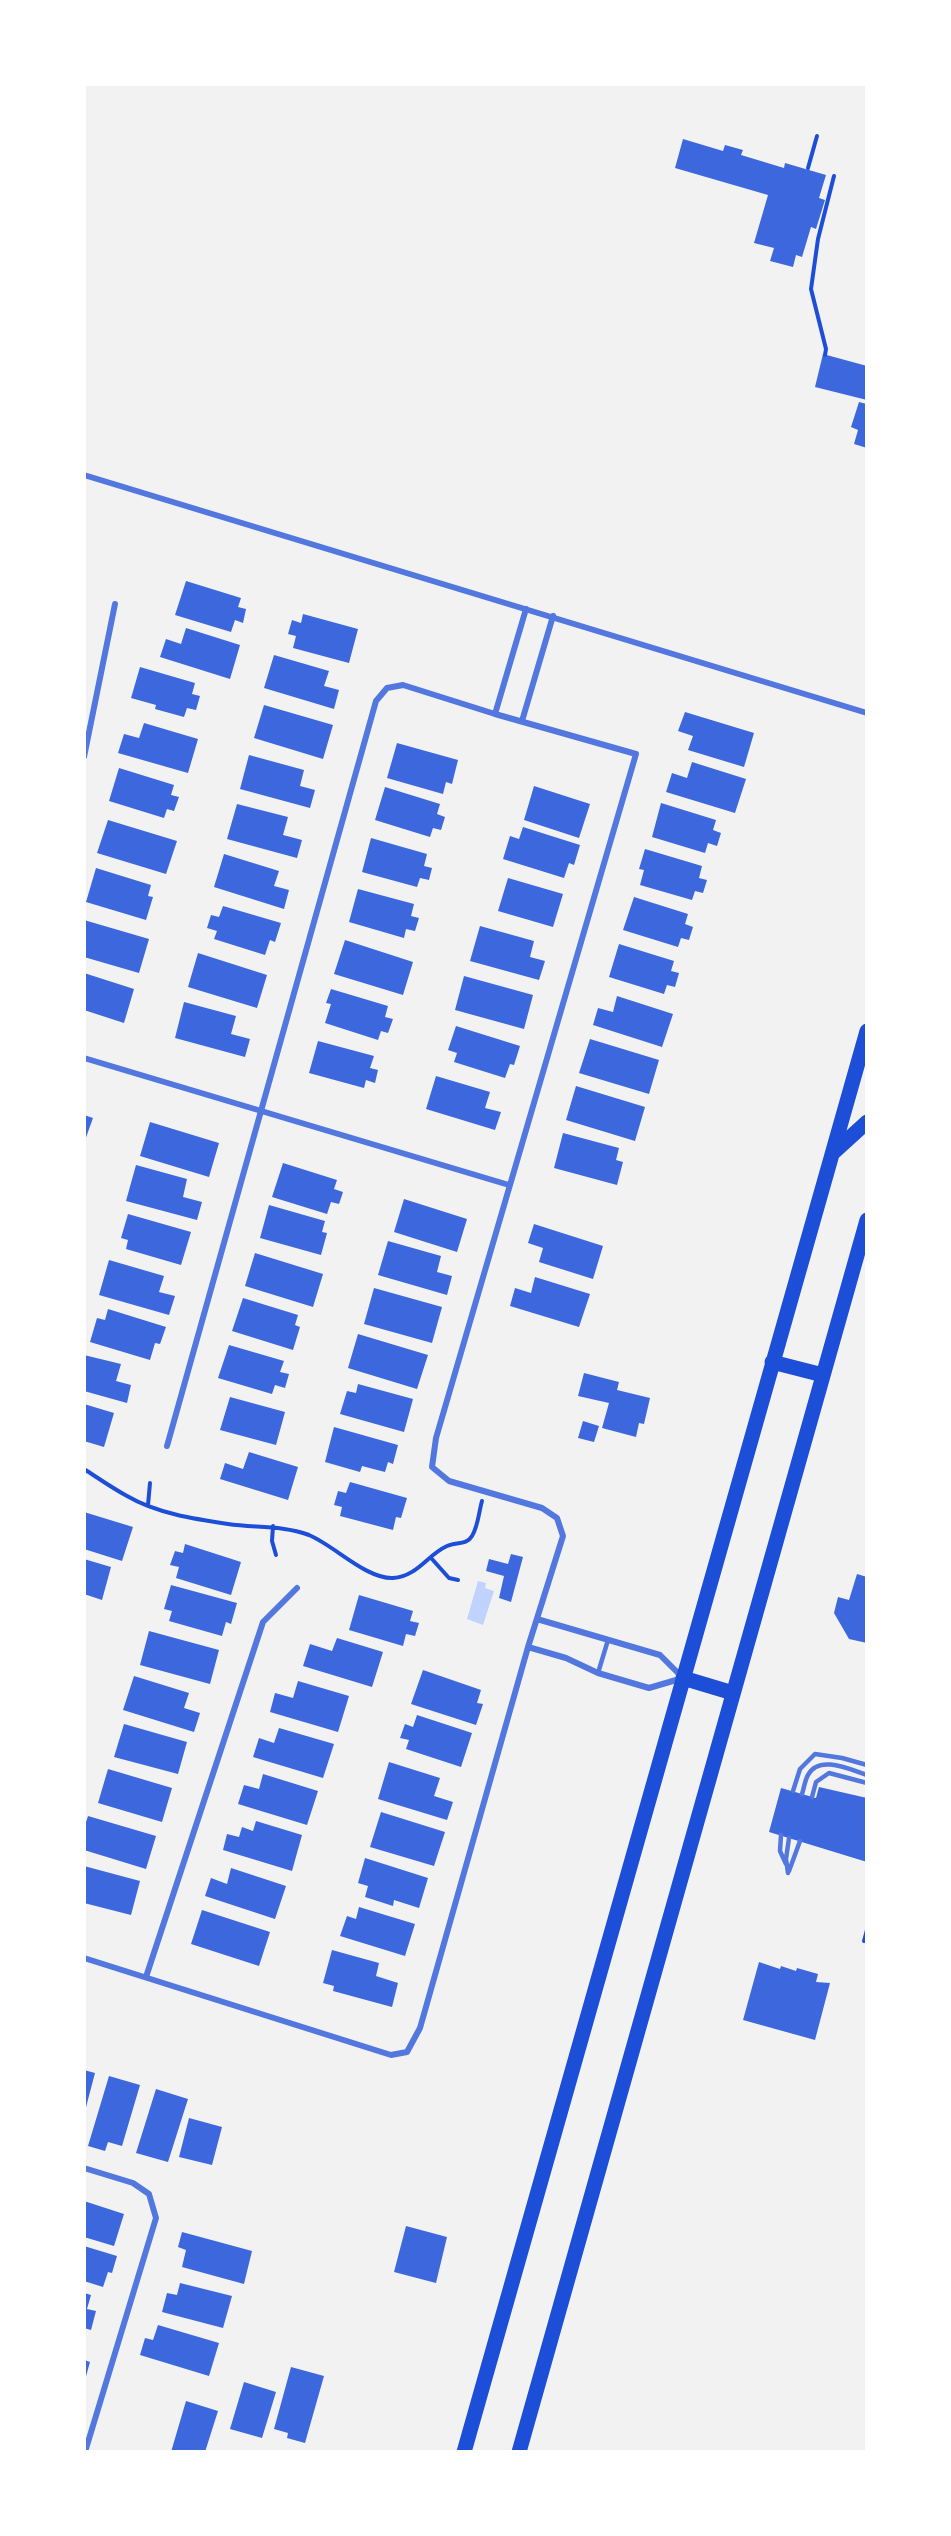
<!DOCTYPE html>
<html>
<head>
<meta charset="utf-8">
<style>
  body { margin:0 }
  #map { position:relative; width:951px; height:2536px; overflow:hidden; background:#f2f2f2; font-family:"DejaVu Sans",sans-serif }
  canvas { display:block }
  .frame { position:absolute; inset:0; border:86px solid #fff; pointer-events:none }
</style>
</head>
<body>
<div id="map">
<canvas width="951" height="2536"></canvas>
<div class="frame"></div>
</div>
<script>
const c = document.querySelector('canvas').getContext('2d');
c.lineJoin = 'round';
function fill(path, color) {
  c.fillStyle = color;
  c.fill(path, 'evenodd');
}
function stroke(path, color, width, dash) {
  c.strokeStyle = color;
  c.lineWidth = width;
  c.lineCap = dash ? 'butt' : 'round';
  c.setLineDash(dash || []);
  c.stroke(path);
}
const water = new Path2D(`
  M478 1581 486 1583 485 1588 494 1591 483 1625 467 1619Z`);
const building = new Path2D(`
  M683 139 723 151 725 145 743 150 741 155 784 168 785 163 826 175 819 198 825 200 816 229 811 227 802 257 796 255 793 267 770 261 774 248 754 243 768 195 675 168Z
  M823 354 867 366V400L815 387Z
  M859 402 867 404V448L854 444 858 430 851 427Z
  M186 581 241 598 238 607 246 609 243 623 235 620 231 632 175 615Z
  M303 614 358 629 349 663 293 648 296 636 288 634 292 620 301 623Z
  M186 628 240 645 230 679 160 657 166 639 181 644Z
  M274 655 329 671 324 686 339 690 334 709 264 688Z
  M140 667 195 683 192 694 200 696 196 710 187 708 184 717 155 709 156 705 131 698Z
  M264 705 333 725 323 759 254 738Z
  M685 712 754 733 744 767 688 750 693 736 678 731Z
  M144 723 198 739 188 773 118 753 124 734 139 738Z
  M397 743 458 760 452 784 446 782 443 794 387 778Z
  M249 755 304 770 300 786 315 790 310 808 240 789Z
  M692 762 746 779 735 813 666 792 672 773 687 778Z
  M119 768 174 785 171 795 179 797 174 811 167 809 164 818 109 801Z
  M534 786 590 804 579 838 524 820Z
  M385 787 440 804 437 814 445 817 441 830 433 828 430 837 375 820Z
  M661 803 716 820 713 830 721 833 717 846 708 843 705 853 652 837Z
  M237 804 288 817 283 835 302 840 297 858 227 839Z
  M108 820 177 841 166 874 97 853Z
  M523 827 580 845 574 865 569 863 564 878 503 859 510 836 519 839Z
  M371 838 427 854 424 866 432 868 429 880 420 878 417 887 362 872Z
  M645 849 702 866 699 878 707 880 703 893 695 891 692 900 640 885 644 870 639 869Z
  M224 854 279 871 274 886 289 890 284 909 214 887Z
  M96 868 151 885 148 896 153 897 146 920 86 902Z
  M508 878 563 894 553 927 498 911Z
  M358 889 414 904 411 916 419 918 415 931 406 929 404 938 349 922Z
  M634 897 688 914 685 924 693 927 689 940 681 938 678 947 623 930Z
  M223 906 281 923 275 942 270 940 265 955 214 939 217 931 207 928 211 915 219 917Z
  M84 920 149 939 139 973 84 957Z
  M480 926 534 941 530 957 545 961 539 980 470 961Z
  M345 940 413 962 403 995 334 974Z
  M619 944 674 961 671 971 679 973 675 987 667 985 664 994 609 977Z
  M198 953 267 975 257 1008 188 987Z
  M84 973 134 989 124 1023 84 1010Z
  M464 976 533 995 524 1029 455 1010Z
  M331 989 388 1006 385 1017 393 1019 388 1033 381 1031 378 1040 325 1023 331 1004 326 1003Z
  M617 996 673 1014 662 1047 593 1025 598 1008 613 1012Z
  M184 1002 236 1016 231 1034 250 1039 245 1057 175 1038Z
  M456 1026 520 1046 514 1065 510 1064 505 1078 454 1062 457 1053 448 1050Z
  M590 1039 659 1060 649 1094 579 1073Z
  M318 1041 374 1056 370 1068 378 1070 375 1083 366 1080 364 1088 309 1073Z
  M436 1076 490 1092 485 1108 501 1112 495 1130 426 1109Z
  M576 1086 645 1107 635 1141 566 1120Z
  M84 1115 93 1118 84 1143Z
  M150 1122 219 1143 209 1177 140 1156Z
  M563 1133 619 1148 616 1160 623 1162 617 1185 554 1168Z
  M283 1163 337 1180 334 1189 343 1192 339 1204 331 1202 327 1214 272 1197Z
  M136 1165 187 1179 183 1197 202 1202 197 1220 126 1201Z
  M404 1199 467 1219 457 1252 394 1232Z
  M269 1205 325 1221 322 1232 327 1233 321 1255 260 1238Z
  M128 1214 191 1232 181 1265 126 1249 128 1240 121 1238Z
  M534 1224 603 1246 593 1279 539 1262 543 1248 528 1243Z
  M388 1241 441 1256 437 1272 452 1276 447 1295 378 1275Z
  M255 1253 323 1274 313 1307 245 1286Z
  M109 1260 164 1276 159 1292 175 1296 169 1315 99 1295Z
  M535 1277 590 1294 579 1327 510 1306 515 1288 531 1293Z
  M374 1288 442 1307 432 1343 364 1324Z
  M243 1298 298 1315 295 1325 300 1327 293 1350 232 1331Z
  M108 1309 166 1327 160 1344 155 1343 150 1360 90 1342 97 1318 105 1320Z
  M358 1334 428 1355 417 1389 348 1368Z
  M229 1345 284 1361 280 1372 289 1374 285 1388 275 1385 272 1394 218 1378Z
  M84 1355 121 1364 116 1381 131 1385 127 1403 84 1391Z
  M584 1373 619 1382 617 1390 650 1398 644 1424 639 1423 636 1437 602 1428 609 1403 578 1396Z
  M358 1384 413 1399 404 1432 340 1414 347 1391 356 1393Z
  M230 1397 285 1412 276 1445 220 1430Z
  M84 1404 114 1413 104 1447 84 1441Z
  M583 1421 599 1426 594 1442 578 1438Z
  M334 1427 398 1445 393 1464 388 1462 385 1472 362 1466 360 1472 325 1462Z
  M249 1452 298 1467 288 1500 220 1479 225 1463 243 1469Z
  M350 1482 407 1498 401 1518 396 1517 393 1530 340 1516 342 1507 334 1505 338 1491 346 1493Z
  M84 1512 133 1527 122 1561 84 1549Z
  M185 1544 241 1562 231 1595 176 1578 179 1567 170 1565 175 1551 183 1553Z
  M511 1554 523 1557 511 1602 499 1598 504 1576 486 1571 489 1559 508 1564Z
  M84 1559 111 1567 102 1600 84 1594Z
  M857 1574 867 1577V1643L849 1639 834 1613 838 1597 849 1600Z
  M171 1585 237 1603 231 1624 226 1622 222 1636 169 1621 172 1611 164 1609Z
  M359 1595 413 1611 410 1621 419 1623 415 1636 406 1634 403 1646 349 1630Z
  M149 1631 219 1650 210 1684 140 1665Z
  M337 1638 383 1652 372 1687 303 1666 310 1644 332 1651Z
  M423 1670 481 1690 477 1703 483 1704 476 1725 411 1704Z
  M134 1676 189 1693 184 1708 200 1713 194 1732 123 1710Z
  M298 1681 349 1696 338 1732 270 1712 275 1693 293 1698Z
  M417 1715 472 1733 461 1767 406 1749 409 1740 400 1738 405 1724 413 1727Z
  M124 1724 187 1742 178 1774 114 1757Z
  M279 1728 334 1744 323 1778 253 1757 259 1738 274 1743Z
  M389 1762 440 1778 434 1796 453 1802 447 1820 378 1799Z
  M108 1769 172 1788 162 1822 98 1803Z
  M263 1774 318 1791 307 1825 238 1804 244 1785 259 1789Z
  M819 1787 867 1798V1862L769 1832 781 1788 816 1798Z
  M381 1812 445 1832 434 1866 370 1847Z
  M88 1816 156 1836 146 1869 84 1850V1828Z
  M256 1821 302 1835 292 1871 223 1850 227 1834 239 1837 242 1827 253 1831Z
  M365 1858 428 1878 419 1908 394 1900 393 1906 365 1897 368 1886 358 1883Z
  M84 1866 140 1881 131 1915 84 1903Z
  M231 1868 286 1886 275 1919 205 1896 211 1878 227 1884Z
  M359 1907 415 1924 405 1956 340 1936 347 1916 356 1919Z
  M202 1910 270 1932 259 1966 191 1944Z
  M332 1950 379 1963 376 1976 398 1983 392 2007 333 1991 334 1986 323 1983Z
  M759 1962 780 1969 781 1966 796 1971 797 1968 818 1974 816 1982 830 1983 815 2040 743 2020Z
  M84 2070 95 2073 85 2111H84Z
  M109 2076 140 2085 122 2146 108 2142 105 2151 88 2146Z
  M156 2089 188 2099 168 2162 136 2153Z
  M189 2118 222 2127 212 2165 179 2157Z
  M84 2201 124 2214 114 2246 84 2237Z
  M406 2226 447 2237 436 2283 394 2272Z
  M182 2232 252 2251 244 2284 182 2267 186 2250 178 2247Z
  M84 2246 117 2256 112 2273 108 2272 103 2287 84 2281Z
  M180 2283 232 2296 223 2328 162 2312 167 2293 177 2295Z
  M84 2293 91 2295 87 2309 96 2311 91 2330 84 2328Z
  M158 2325 219 2343 209 2376 140 2355 145 2338 153 2340Z
  M84 2360 90 2362 85 2380H84Z
  M291 2367 324 2376 305 2443 287 2438 288 2433 274 2429Z
  M244 2382 276 2392 262 2438 230 2429Z
  M186 2401 218 2411 205 2452H171Z`);
const path = new Path2D(`
  M808 168 817 136
  M825 355 826 349 811 289 818 239 834 176
  M84 1469C98 1478 112 1488 127 1496 156 1513 194 1519 228 1524 255 1528 282 1525 309 1535 335 1546 366 1579 393 1578 418 1576 427 1555 447 1546 456 1542 467 1545 472 1536 478 1527 479 1511 482 1501
  M148 1505 150 1483
  M273 1526 272 1541 276 1555
  M432 1559 449 1578 458 1580
  M864 1941 867 1930`);
const service = new Path2D(`
  M598 1673 608 1640
  M793 1791 800 1769 815 1754 842 1758 867 1765
  M802 1794C804 1788 805 1780 808 1775 819 1754 851 1770 867 1775
  M812 1797 816 1782 829 1773 867 1783
  M781 1835 780 1851 786 1864
  M789 1871 800 1841
  M788 1873 786 1859 789 1838`);
const minor = new Path2D(`
  M84 475 867 713
  M495 714 526 609
  M522 721 553 616
  M84 757 115 604
  M84 1058 509 1185
  M528 1647 566 1658 598 1673 649 1688 683 1678 660 1655 537 1619
  M84 1958 391 2055 407 2052 420 2028 528 1647 563 1536 557 1518 542 1508 449 1481 432 1467 436 1438 636 754 495 714 403 685 387 688 376 701 167 1446
  M146 1977 263 1622 297 1588
  M84 2168 133 2183 149 2194 156 2218 85 2452`);
const primary = new Path2D(`
  M834 1152 867 1122
  M772 1362 823 1375
  M683 1678 733 1693
  M464 2452 867 1031
  M519 2452 867 1220`);
fill(water, '#bfd3fe');
fill(building, '#3d67dc');
stroke(path, '#1d4ed8', 4);
stroke(service, '#5277de', 4.5);
stroke(minor, '#5277de', 6);
stroke(primary, '#1d4ed8', 15);
</script>
</body>
</html>
